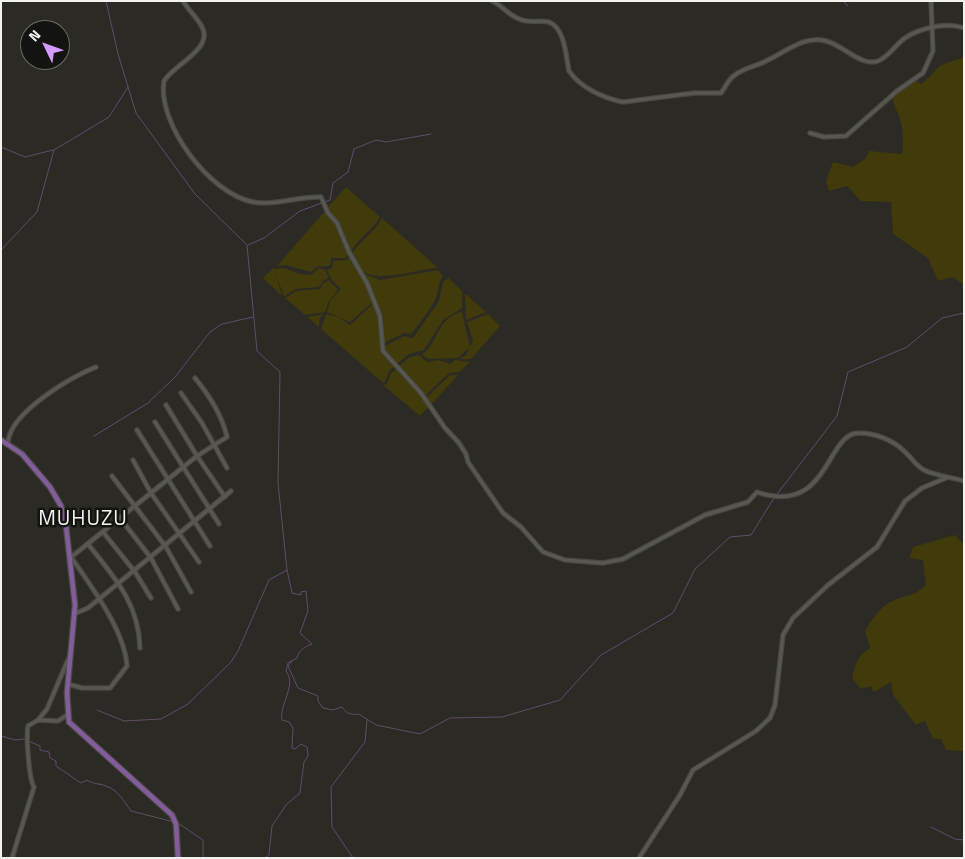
<!DOCTYPE html>
<html>
<head>
<meta charset="utf-8">
<style>
  body { margin:0 }
  #map { position:relative; width:965px; height:859px; overflow:hidden; background:#2b2a24; font-family:"Titillium Web",sans-serif }
  canvas { display:block }
  .frame { position:absolute; inset:0; border:2px solid #f2f2ee; pointer-events:none }
  .north { position:absolute; left:20px; top:20px; width:50px; height:50px; box-sizing:border-box; background:#131310; border:1px solid #6c6c69; border-radius:50%; rotate:312deg; font-size:14px; font-weight:700; line-height:20px; text-align:center; color:#f2f2ee }
  .north::after { content:''; display:block; margin:auto; width:18px; height:22px; background:#d39cfc; clip-path:polygon(50% 0,100% 100%,50% 72%,0 100%) }
</style>
</head>
<body>
<div id="map">
<canvas width="965" height="859"></canvas>
<div class="frame"></div>
<div class="north">N</div>
</div>
<script>
const c = document.querySelector('canvas').getContext('2d');
c.lineJoin = 'round';
function fill(path, color) {
  c.fillStyle = color;
  c.fill(path, 'evenodd');
}
function stroke(path, color, width, dash) {
  c.strokeStyle = color;
  c.lineWidth = width;
  c.lineCap = dash ? 'butt' : 'round';
  c.setLineDash(dash || []);
  c.stroke(path);
}
function write(font, color, halo, rows, align = 'center') {
  c.font = font + ' "Titillium Web",sans-serif';
  c.lineWidth = 5;
  c.setLineDash([]);
  c.textBaseline = 'middle';
  c.strokeStyle = halo;
  c.fillStyle = color;
  for (const [text, x, y, turn = 0] of rows) {
    c.save();
    c.translate(x, y);
    c.rotate((+turn || 0) * Math.PI / 180);
    c.textAlign = isNaN(turn) ? turn : align;
    if (halo) c.strokeText(text, 0, 0);
    c.fillText(text, 0, 0);
    c.restore();
  }
}
const green = new Path2D(`
  M964 57V285L953 277 938 281 928 258 893 234 891 202 861 201 847 186 829 191 826 181 833 162 853 167 866 158 869 151 902 154C904 142 903 128 899 116 895 106 892 104 893 93L911 78 922 84 941 65Z
  M346 187 380 217C372 231 358 238 350 253L337 220 327 208Z
  M324 212 334 223 348 255 345 258H331L330 266 316 267 311 272 285 265 277 266Z
  M382 218 438 268C416 269 376 285 359 269 356 265 354 259 351 255 360 240 374 233 382 218Z
  M350 257 365 279 373 302 350 322 327 312 330 301 341 289 331 279 327 270 332 268 333 261 346 260Z
  M274 267 282 296 263 278Z
  M284 268 300 274 311 275 319 268 325 270 329 278 324 280 319 287 295 289 284 297 275 271V269Z
  M438 270 443 276C437 283 439 294 434 302 427 313 419 325 411 334L404 333 384 343 383 315 364 274 380 280Z
  M448 278 462 291V308L443 320 424 350 409 354 396 365 384 351 383 347 404 336 413 338 439 301 443 282Z
  M329 280 338 290 329 301 325 312 305 315 285 298 296 291 320 289 322 284Z
  M465 295H467L486 312 466 320Z
  M373 304 380 316 381 352 394 367 389 371 385 382H382L321 329 326 314 338 317 350 325Z
  M462 312 470 347 458 358 428 359 422 354C439 344 435 318 462 312Z
  M324 314 320 318 319 327 307 317Z
  M488 314 500 326 471 359H460L466 355 473 341 467 322Z
  M419 355 427 362 438 360 450 364 455 360 470 362 459 372 449 373 424 397 397 367 410 357Z
  M396 369 419 393 428 407 420 416 383 385 387 384 391 373Z
  M450 375H458L430 406 425 399Z
  M955 535 964 545V751L946 750 941 739H933L925 721 916 725 893 695 891 682 874 692 871 686 861 689 852 678C855 664 858 655 870 648L865 631C873 618 880 606 895 600 909 594 915 596 926 585L923 560 909 558 913 547Z`);
const stream = new Path2D(`
  M106 1 118 54 136 113 195 194 247 245 257 351 280 372 278 483 287 570 292 593 301 595V592L306 591 308 611 300 633 312 644C304 647 299 650 297 658L288 663 286 671C297 686 279 704 282 720L289 722 293 728 292 748 295 749 301 744 307 747 308 756 304 762 300 793 286 805 272 826 269 855 265 858
  M843 1 848 6
  M1 147 25 157 53 150
  M248 245 264 238 300 211 330 200 333 183 348 172 354 149 376 140 386 142 431 134
  M1 250 37 212 54 150 109 117 128 87
  M94 436 148 403 175 377 210 332 222 324 253 317
  M292 661 288 666 298 688 318 696V701L323 708 333 710 342 707C347 714 351 715 359 714L376 725 420 734 450 718 502 717 560 700 601 655 673 613 695 569 730 537 751 535 774 498 837 416 848 372 907 347 942 318 964 313
  M97 710 124 721 161 719 188 704 231 662 238 651 269 580 287 570
  M1 736 15 740 24 739 40 746V750L49 752 50 758 56 761V766L81 783 87 780C95 785 99 783 106 786 118 790 124 801 131 811L174 822
  M178 823 203 840V858
  M931 827 955 839 964 840
  M353 858 332 827 331 787 365 742 367 720`);
const minor = new Path2D(`
  M183 1C188 10 197 17 202 27 214 49 173 65 164 81 157 124 210 194 253 202 275 206 298 196 321 197L328 213 337 223 349 252 367 283 380 316 383 351 421 393 445 428 459 443 466 454 468 462 503 513 521 527 543 552 565 560 603 563 623 559 705 515 748 502 757 492C829 517 826 432 859 433 875 433 893 440 904 451 911 457 916 466 924 470 936 476 951 477 964 481
  M492 1C503 6 510 17 522 20 531 23 541 20 549 22 565 28 566 57 569 71 581 88 603 98 623 102L694 93H721C726 87 728 79 735 75 743 68 757 66 766 61 786 52 804 35 826 41 843 45 861 67 878 61 889 57 896 44 905 38 920 28 946 22 964 28
  M810 133 824 137 846 136 897 91 923 73 933 51 931 1
  M181 393 202 423 227 468
  M166 405 197 456 225 497
  M155 422 219 524
  M137 430 210 546
  M8 443C9 413 71 377 96 367
  M133 460 151 493 199 562
  M112 476 166 547 191 592
  M120 518 151 558 178 609
  M103 532 135 572 151 598
  M88 544C114 577 139 603 140 648
  M70 558 197 456 227 437C222 415 209 395 195 378
  M74 614 88 608 231 491
  M68 684 82 688H110L127 666C125 631 91 586 71 557
  M38 720 58 721 67 715
  M12 858 34 787C29 780 26 736 28 726L38 720 47 709 70 655
  M639 858 680 795 693 770 756 731 770 718 775 705 783 635 793 618 828 585 877 547 905 501 922 488 946 478`);
const major = new Path2D(`
  M1 440 22 454 50 487 61 506 66 526 75 605 67 693 69 722 172 815 176 824 178 858`);
const quarterNames = [
  ["MUHUZU",83,520]
];
fill(green, '#413a0a');
stroke(stream, '#614c6c', 1);
stroke(minor, '#494944', 5.5);
stroke(major, '#494944', 7);
stroke(minor, '#585751', 3);
stroke(major, '#835c9b', 4.5);
c.letterSpacing = '1px';
write('21px', '#f2f2ee', '#131310', quarterNames);
c.letterSpacing = '0px';
</script>
</body>
</html>
